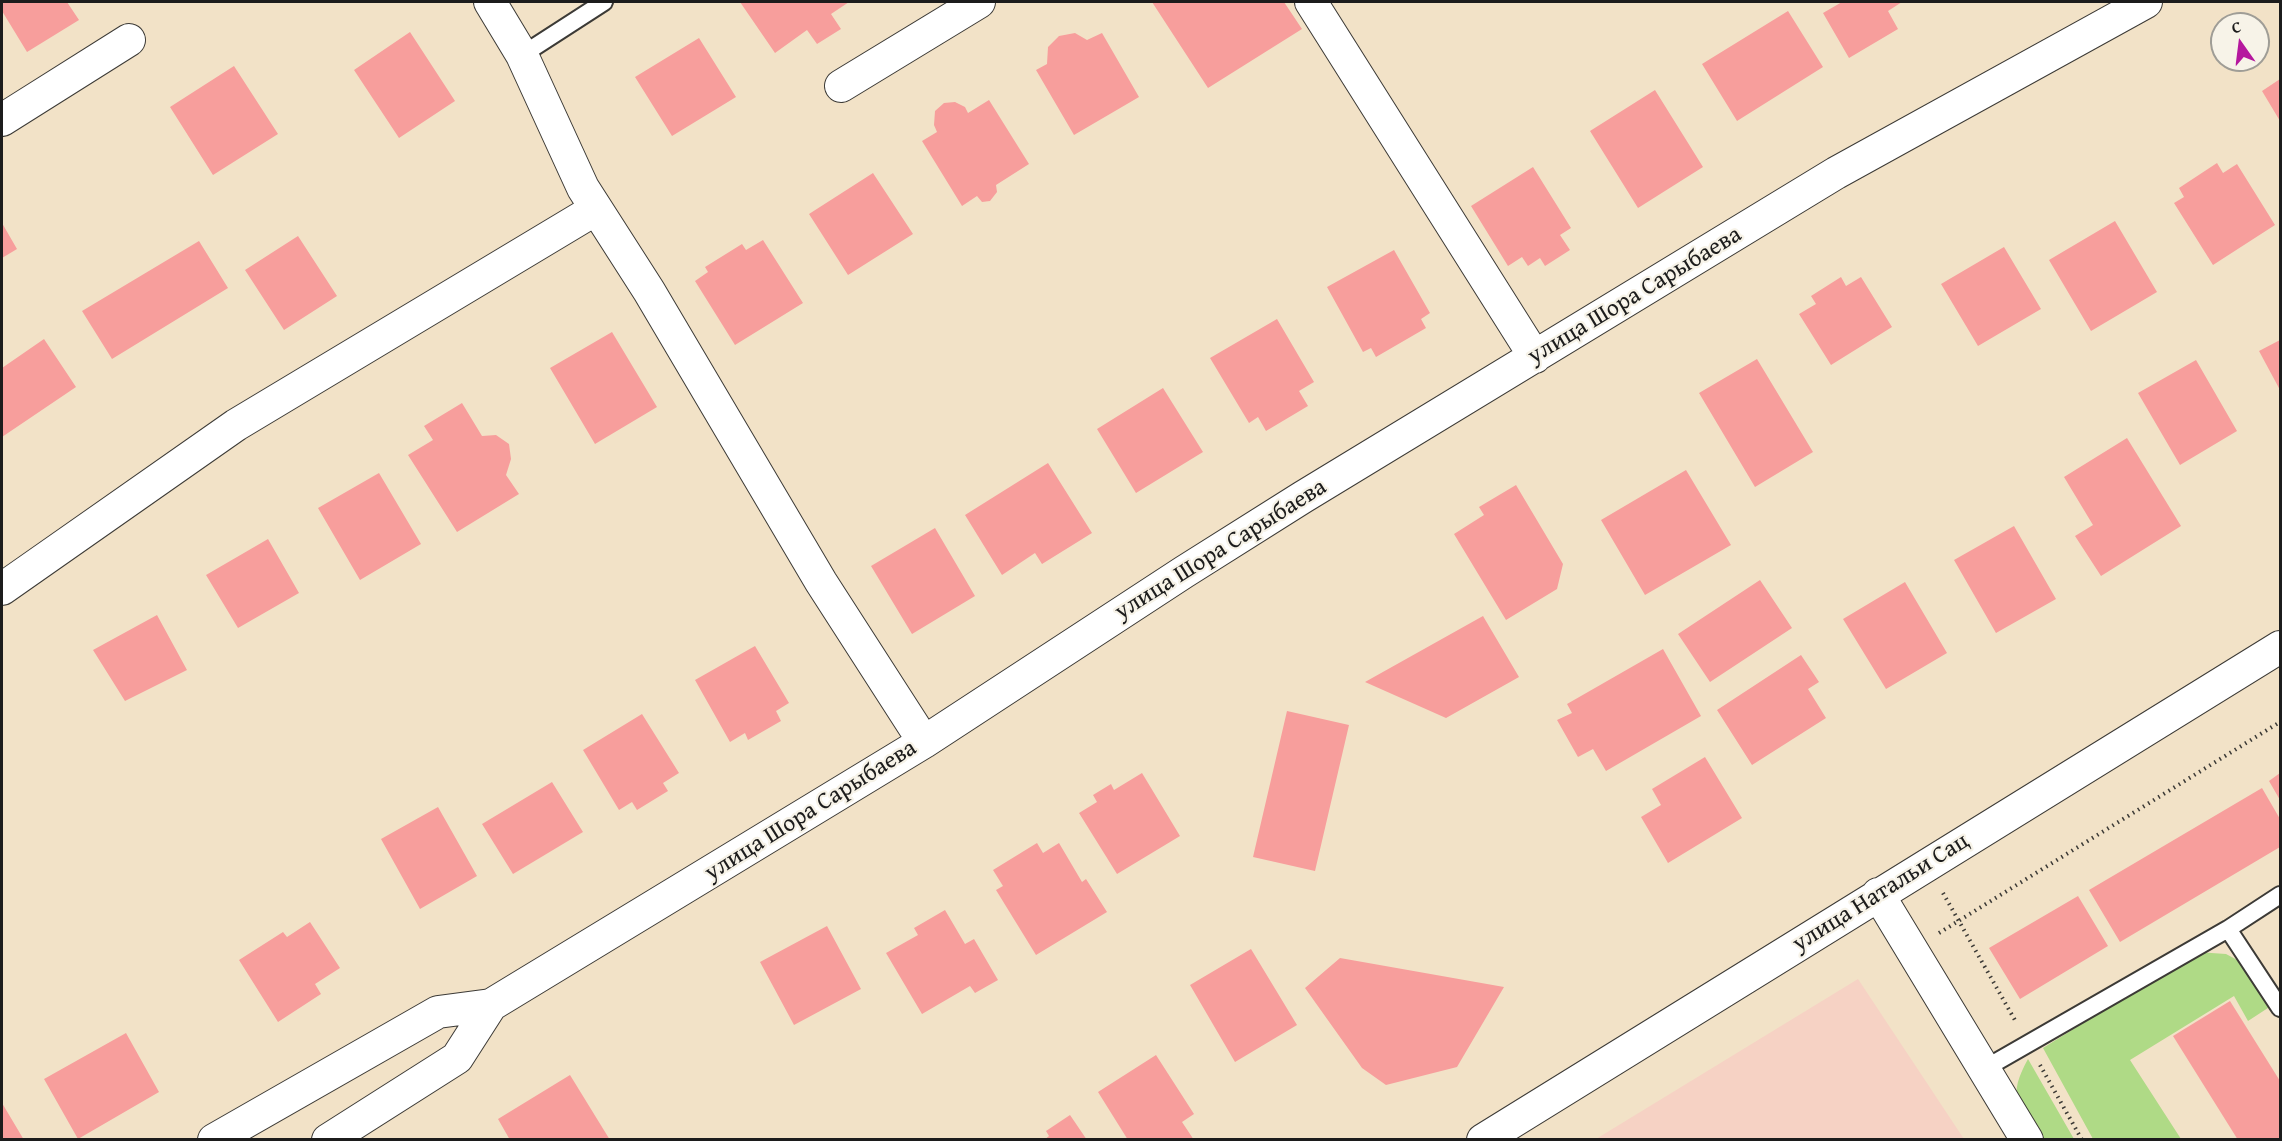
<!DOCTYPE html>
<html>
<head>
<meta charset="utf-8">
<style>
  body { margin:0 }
  #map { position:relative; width:2282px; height:1141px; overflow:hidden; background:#f2e2c7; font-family:"Gentium Book Plus",serif }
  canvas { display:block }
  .frame { position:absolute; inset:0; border:3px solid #1c1c1c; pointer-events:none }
  .north { position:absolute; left:2210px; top:12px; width:60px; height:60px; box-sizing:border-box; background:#f7f3e8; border:2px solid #9f9d96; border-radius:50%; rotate:346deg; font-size:16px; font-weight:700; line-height:24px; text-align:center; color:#1c1c1c }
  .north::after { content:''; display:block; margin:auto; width:21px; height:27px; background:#b5179e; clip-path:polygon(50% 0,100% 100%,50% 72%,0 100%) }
</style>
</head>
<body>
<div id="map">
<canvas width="2282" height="1141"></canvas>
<div class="frame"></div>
<div class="north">С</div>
</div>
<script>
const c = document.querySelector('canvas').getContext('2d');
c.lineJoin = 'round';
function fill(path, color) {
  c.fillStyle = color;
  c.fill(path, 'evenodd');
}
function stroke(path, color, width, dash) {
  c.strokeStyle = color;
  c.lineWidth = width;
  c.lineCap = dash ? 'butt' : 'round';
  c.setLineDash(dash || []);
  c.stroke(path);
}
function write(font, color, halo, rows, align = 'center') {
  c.font = font + ' "Gentium Book Plus",serif';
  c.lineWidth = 4.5;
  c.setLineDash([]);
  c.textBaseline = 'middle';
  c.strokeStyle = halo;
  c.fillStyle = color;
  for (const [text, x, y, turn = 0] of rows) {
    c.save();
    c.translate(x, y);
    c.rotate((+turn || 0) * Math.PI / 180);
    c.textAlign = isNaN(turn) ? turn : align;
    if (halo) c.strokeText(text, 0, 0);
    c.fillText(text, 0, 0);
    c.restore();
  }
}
const built = new Path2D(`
  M1858 979 1964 1139H1596Z`);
const green = new Path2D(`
  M2197 952 2226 954 2243 963 2271 1006 2248 1021 2234 996 2130 1060 2181 1139H2093L2043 1048Z
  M2028 1059 2074 1139H2036C2018 1104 2007 1097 2028 1059Z`);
const building = new Path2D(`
  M2 2H67L79 20 27 52 2 11Z
  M740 2H849L831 14 841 29 817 44 807 30 775 53Z
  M1152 2H1284L1302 29 1208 88Z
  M1842 2H1902L1888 11 1898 29 1849 58 1823 13Z
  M1788 11 1823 67 1737 121 1702 64Z
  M410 32 455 101 399 138 354 70Z
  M1075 33 1087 40 1102 33 1139 97 1074 135 1036 70 1047 64 1048 47 1059 36Z
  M699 38 736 97 672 136 635 77Z
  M234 66 278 134 213 175 170 107Z
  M2280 79V121L2262 91Z
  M1655 90 1703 167 1638 208 1590 131Z
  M989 100 1029 164 996 185 997 192 990 201 982 202 977 196 962 206 922 141 937 132 934 125 935 111 944 103 955 102 965 107 968 113Z
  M2217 163 2223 173 2237 164 2275 225 2213 265 2174 203 2184 197 2179 188Z
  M1533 167 1571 228 1560 235 1570 250 1545 266 1540 258 1528 266 1522 257 1508 266 1471 206Z
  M873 173 913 234 848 275 809 214Z
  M2115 221 2157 292 2091 331 2049 260Z
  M2 223 17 249 2 258Z
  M298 236 337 296 284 330 245 270Z
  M763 240 803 303 735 345 695 281 708 272 705 267 742 244 746 250Z
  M199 241 228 288 112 359 82 311Z
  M2004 247 2041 309 1978 346 1941 284Z
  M1394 250 1430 313 1421 319 1426 328 1376 357 1371 348 1363 352 1327 287Z
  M1841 277 1846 286 1861 277 1892 327 1831 365 1799 314 1816 304 1811 296Z
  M1277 319 1314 382 1299 391 1308 406 1266 431 1258 417 1249 423 1210 358Z
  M612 332 657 407 595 444 550 368Z
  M44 339 76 387 2 437V368Z
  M2280 340V390L2259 351Z
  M1757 359 1813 452 1755 487 1699 393Z
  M2196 360 2237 431 2180 465 2138 393Z
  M1163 388 1203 452 1136 493 1097 429Z
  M462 403 482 436 496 435 509 444 511 459 506 475 519 494 457 532 408 455 433 440 424 426Z
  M2127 438 2181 526 2101 576 2075 536 2093 525 2064 477Z
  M1048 463 1092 533 1042 564 1035 553 1002 575 965 515Z
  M1686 470 1731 545 1645 595 1601 520Z
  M379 473 421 544 360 580 318 508Z
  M1516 485 1563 564 1557 589 1506 620 1454 534 1484 515 1479 507Z
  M2014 526 2056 599 1996 633 1954 560Z
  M935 528 975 596 912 634 871 566Z
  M268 539 299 593 238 628 206 575Z
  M1760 580 1792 628 1710 682 1678 634Z
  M1905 582 1947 653 1886 689 1843 619Z
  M157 615 187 670 125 701 93 650Z
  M1483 616 1519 677 1446 718 1365 682Z
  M755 646 789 703 776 711 781 721 748 740 745 733 730 742 695 680Z
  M1663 649 1701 716 1606 771 1593 749 1578 757 1557 720 1572 713 1567 704Z
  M1801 655 1819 682 1808 689 1826 718 1752 765 1717 710Z
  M1287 711 1349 725 1315 871 1253 857Z
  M642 714 679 773 663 783 668 791 637 810 632 802 619 810 583 750Z
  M1705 757 1742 818 1668 863 1641 817 1661 805 1652 789Z
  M1142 773 1180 836 1117 874 1079 813 1097 802 1093 795 1111 784 1114 790Z
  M2280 773V800L2269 781Z
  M552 782 583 832 513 874 482 824Z
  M2262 788 2280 819V847L2120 942 2089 890Z
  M438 807 477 876 420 909 381 839Z
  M1037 843 1043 853 1059 843 1082 882 1086 879 1107 912 1036 955 996 890 1003 886 993 870Z
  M2078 896 2108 946 2020 999 1989 948Z
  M945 910 965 944 974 939 998 980 975 993 970 986 922 1014 886 953 918 935 914 928Z
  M310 922 340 968 315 984 321 994 278 1022 239 960 283 932 287 937Z
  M827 926 861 989 794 1025 760 962Z
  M1251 949 1297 1025 1235 1062 1190 985Z
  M1340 958 1504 987 1457 1067 1386 1085 1362 1068 1305 988Z
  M2230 1001 2280 1081V1140H2238L2173 1036Z
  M126 1033 159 1092 78 1139 44 1079Z
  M1156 1055 1194 1114 1182 1122 1194 1140H1128L1098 1092Z
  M570 1075 610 1140H510L498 1119Z
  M2 1103 24 1140H2Z
  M1070 1115 1087 1140H1044L1049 1136 1046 1131Z`);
const path = new Path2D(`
  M1943 893 2016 1022
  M1939 933 2280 722
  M2040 1065 2082 1140`);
const service = new Path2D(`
  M522 55 604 2
  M2228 929 2280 1008
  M1984 1069 2228 929 2280 895`);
const minor = new Path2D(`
  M490 2 522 55 583 188 649 291 821 582 924 742
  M1311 2 1535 357
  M841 86 979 2
  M2 120 129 40
  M2 589 236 425 596 209
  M1878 894 2027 1140
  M214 1140 438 1012 491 1005
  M328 1140 457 1058 491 1005 924 742 1184 572 1303 497 1836 173 2146 2
  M1483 1140 2280 647`);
const streetNames = [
  ["улица Шора Сарыбаева",1635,296,-31],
  ["улица Шора Сарыбаева",1221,550,-32],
  ["улица Шора Сарыбаева",811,811,-32],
  ["улица Натальи Сац",1881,893,-32]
];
fill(built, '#f6d2c4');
fill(green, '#afda86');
fill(building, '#f79e9c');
stroke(service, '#3c3a36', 20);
stroke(minor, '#3c3a36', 34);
stroke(path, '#3c3a36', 4, [1.5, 4.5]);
stroke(service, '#fff', 16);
stroke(minor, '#fff', 32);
write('24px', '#1c1c1c', '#f7f3e8', streetNames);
</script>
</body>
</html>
